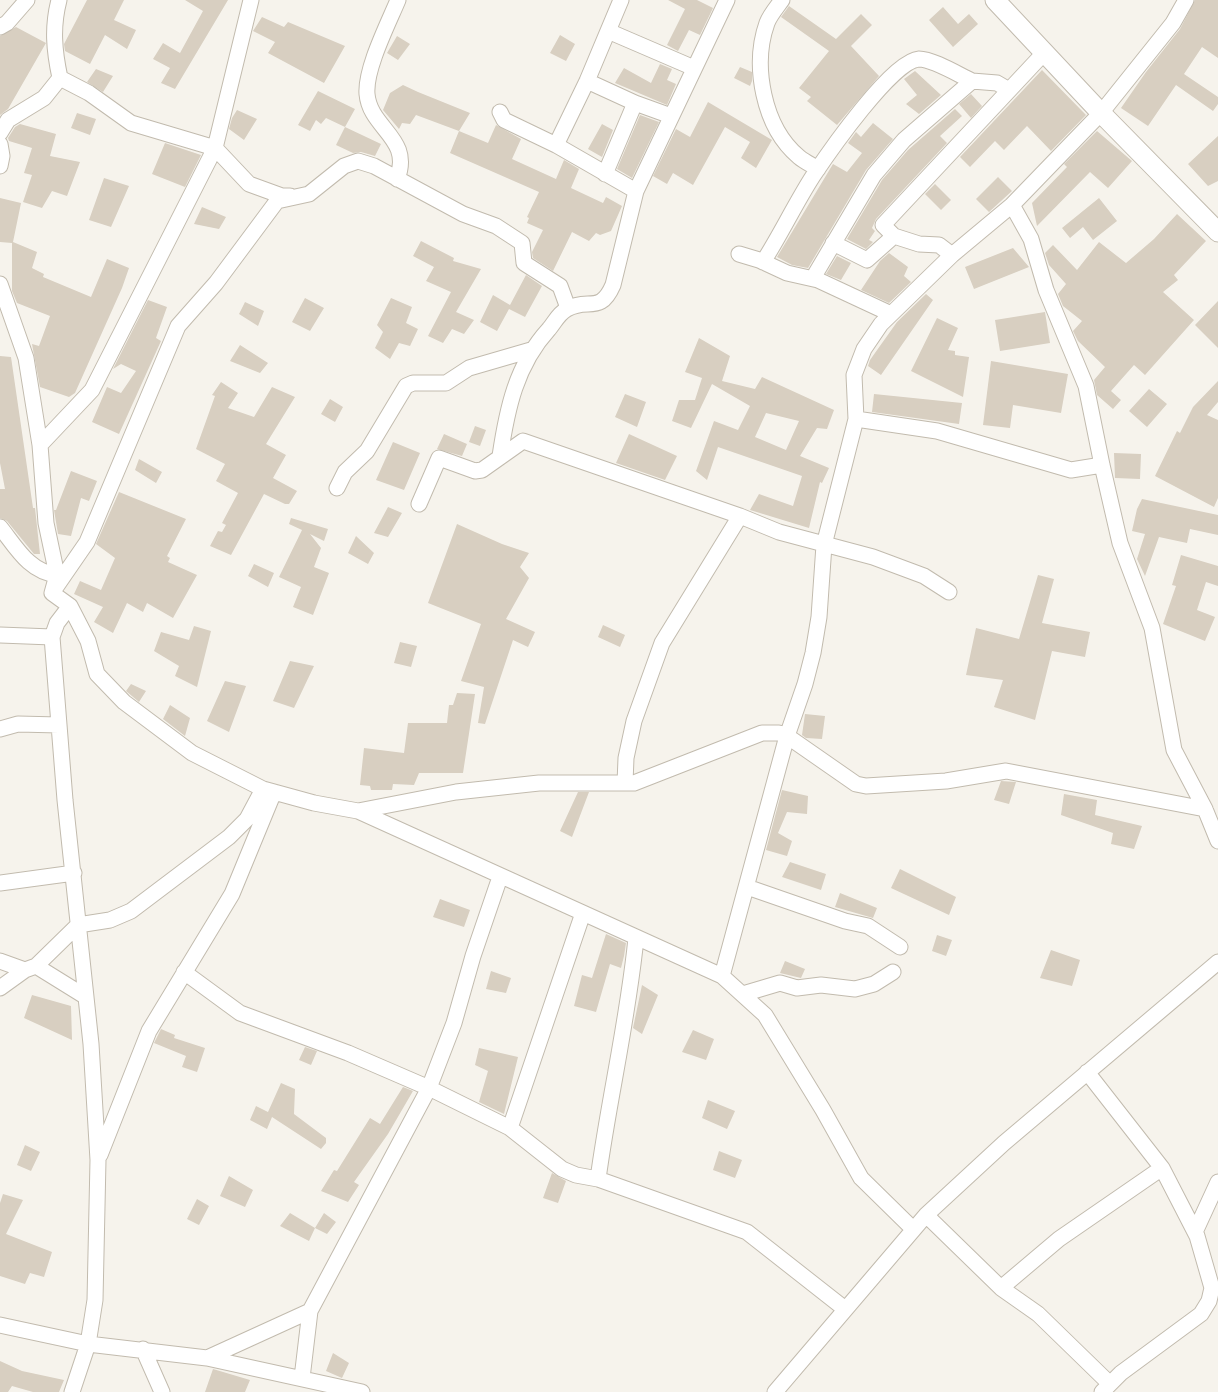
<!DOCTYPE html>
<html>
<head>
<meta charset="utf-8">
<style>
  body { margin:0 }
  canvas { display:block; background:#f6f3ec }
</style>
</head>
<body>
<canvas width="1218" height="1392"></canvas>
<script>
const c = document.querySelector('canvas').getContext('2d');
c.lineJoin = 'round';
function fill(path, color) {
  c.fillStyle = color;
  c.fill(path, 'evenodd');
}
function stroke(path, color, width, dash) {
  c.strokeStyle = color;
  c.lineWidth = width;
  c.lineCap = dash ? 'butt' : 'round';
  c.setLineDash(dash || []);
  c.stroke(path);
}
const building = new Path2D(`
  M87 0H124L114 20 136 30 127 49 105 35 90 64 65 51 64 44Z
  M185 0H228L175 89 161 83 170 68 153 59 163 43 180 53 203 11Z
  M668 0H697L713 8 700 35 689 30 678 51 667 45 685 9Z
  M1195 0H1218V58L1202 47 1184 74 1218 97V104L1213 111 1176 85 1148 126 1121 108 1146 72 1180 29Z
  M789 6 836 39 861 14 872 25 851 46 879 76 837 125 807 101 811 97 799 88 829 51 781 17Z
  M943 7 958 24 969 14 978 24 953 47 929 20Z
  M262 17 284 27 288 22 345 46 324 83 268 53 275 42 253 31Z
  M16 27 46 43 8 109 0 115V36Z
  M560 35 575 44 566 61 550 53Z
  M397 36 410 44 398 60 387 53Z
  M660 64 672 69 667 80 676 84 667 105 615 83 624 68 651 83Z
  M740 67 752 72V81L750 86 734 78Z
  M96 69 113 76 103 92 87 82Z
  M1042 70 1086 115 1051 151 1027 126 1004 150 995 141 970 167 960 157Z
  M915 71 941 95 919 114 906 104 917 95 904 79Z
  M403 85 418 92 470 113 459 131 416 115 410 124 402 123 399 129 383 110 390 93Z
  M318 91 355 109 345 127 326 118 321 124 316 120 310 131 298 125Z
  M971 94 982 106 971 118 959 104Z
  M708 102 772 140 756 168 741 158 750 142 725 127 693 185 673 173 667 184 653 176 676 129 690 137Z
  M955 109 962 116 940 136 947 143 876 219 872 228 875 231 869 240 873 242 866 249 847 239 882 180 908 150Z
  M237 110 257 119 244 140 229 129 232 118Z
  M77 113 96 119 90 135 71 128Z
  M640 115 659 122 632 178 617 169Z
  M873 123 893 139 866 170 808 268 792 265 777 257 833 164 847 172 862 153 848 143 856 132 861 137Z
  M20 124 56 134 50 156 80 162 67 196 52 191 42 208 23 202 32 175 24 173 32 148 9 141 8 138 15 127Z
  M602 124 613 130 602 157 588 149Z
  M496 125 521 139 512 159 556 179 564 160 579 169 571 188 603 203 606 197 622 206 611 231 600 235 596 233 589 241 572 232 553 271 533 258 532 252 543 230 527 223 529 218 527 217 539 192 450 153 459 131 488 143Z
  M345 127 381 144 375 156 361 152 353 153 336 145Z
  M1097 131 1132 161 1108 188 1090 172 1037 226 1032 203 1067 167 1064 164Z
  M1218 136V181L1208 186 1188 164Z
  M165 143 201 155 185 187 152 174Z
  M998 177 1012 191 989 212 976 199Z
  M104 178 129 186 111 227 89 220Z
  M935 184 951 200 941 210 925 194Z
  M0 198 21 203 13 242 37 252 32 268 44 274 43 277 91 297 107 259 129 268 122 288 75 393 69 397 40 387 32 344 39 346 50 316 17 303 12 291V243L0 242Z
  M1099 198 1117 221 1093 240 1083 227 1070 238 1062 228Z
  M202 207 226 217 219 229 194 224Z
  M1177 214 1206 241 1174 275 1178 280 1163 292 1194 320 1145 375 1134 365 1111 391 1121 400 1113 409 1097 395 1094 380 1105 367 1078 341 1073 331 1082 321 1063 306 1058 294 1066 284 1049 265 1045 253 1053 245 1077 270 1099 242 1126 263 1154 239Z
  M421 241 454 258 453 261 481 269 456 312 474 320 464 334 452 329 443 343 428 336 451 292 426 281 434 267 413 256Z
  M1013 248 1029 267 974 289 965 267Z
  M889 253 908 267 904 276 911 282 889 303 861 290 880 261Z
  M837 256 851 263 841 280 826 274Z
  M526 275 542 286 525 317 509 309 497 331 480 322 493 295 510 305Z
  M926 294 933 300 881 375 868 366 870 360 897 322Z
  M305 298 324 308 310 331 292 322Z
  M391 298 412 307 406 323 418 329 410 346 399 343 390 359 375 348 383 332 377 325Z
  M148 300 167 307 157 335 156 338 161 341 119 434 92 422 107 387 121 393 136 371 121 364 113 369Z
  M1218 301V348L1195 325Z
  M245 302 264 311 258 326 239 314Z
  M1045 312 1050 343 1000 351 995 320Z
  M937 318 958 328 948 350 955 351V355L969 357 963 397 911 371Z
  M699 338 730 356 722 381 755 389 762 377 834 410 827 429 817 428 800 456 829 468 822 483 820 482 809 528 750 510 759 494 793 506 802 476 718 447 707 480 696 471 714 421 738 430 750 406 712 384 691 428 672 421 679 400H695L702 378 685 372ZM766 413 799 421 786 450 755 437Z
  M240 345 268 363 260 373 230 361Z
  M0 356 11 357 33 508H35L40 554H34L7 521 0 518V489H5L0 463Z
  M991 361 1068 374 1061 413 1013 405 1010 428 983 425Z
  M1218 381V402L1207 415 1218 420V498L1214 507 1155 476 1177 431 1180 433 1193 407Z
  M221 382 238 393 228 408 254 417 272 387 295 397 266 444 286 455 273 478 297 491 289 504H285L264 494 231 555 210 546 218 531 222 532 226 525 222 523 238 493 216 481 225 464 196 449 215 396 212 395Z
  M1149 389 1167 404 1147 427 1129 411Z
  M625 394 646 402 637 427 615 417Z
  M874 394 962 403 959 424 872 412Z
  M330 399 343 407 335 422 321 414Z
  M475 426 486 430 480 446 469 442Z
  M444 434 467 444 462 456 437 449Z
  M629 434 677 456 665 480 616 463Z
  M393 442 420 453 404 490 376 480Z
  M1114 453 1141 454 1140 479 1115 478Z
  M139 459 162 472 156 483 135 470Z
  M71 471 97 481 89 501 81 498 71 536 58 534 54 510H56Z
  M119 492 186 519 167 556 170 558 168 562 197 575 173 618 147 603 143 612 127 603 113 633 94 622 103 607 74 594 80 581 101 590 115 558 96 544Z
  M1142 499 1218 515V535L1190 529 1187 543 1159 537 1145 576 1137 559 1145 534 1132 531 1137 509Z
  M388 507 402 513 388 537 374 533Z
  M291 518 328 529 324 541 310 534 321 548 314 567 329 573 313 615 293 607 301 587 279 577 302 530 289 524Z
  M457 524 502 544 529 553 520 567 529 578 506 619 535 632 528 647 513 640 485 724 478 723 484 687 461 681 481 624 428 603Z
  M356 536 374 553 368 564 348 553Z
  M1181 555 1218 566V586L1206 582 1197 610 1215 617 1205 641 1163 624 1176 586 1172 585Z
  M254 564 274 573 268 587 248 576Z
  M1038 575 1054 579 1042 623 1090 632 1085 657 1052 651 1035 720 994 707 1003 680 966 675 976 628 1019 639Z
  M603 625 625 635 620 647 598 637Z
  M194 626 211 631 197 687 175 676 179 666 154 651 161 632 189 640Z
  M400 642 417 646 411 667 394 663Z
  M290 661 314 666 294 708 273 701Z
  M225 681 246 686 229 732 207 721Z
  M131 684 146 691 139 702 126 691Z
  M457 693 475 694 463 773H419L414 785 393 784 392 790H371L370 786 360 785 364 748 404 753 408 723H447L449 705H453Z
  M170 705 190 718 185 736 163 719Z
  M805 714 825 716 822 739 806 738 802 735Z
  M1001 781 1016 782 1009 804 994 800Z
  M782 790 808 796 807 814 787 812 778 833 792 841 787 856 766 850Z
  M578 792H589L572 837 560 831Z
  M1064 794 1097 800 1095 815 1142 826 1134 849 1111 844 1113 833 1061 815Z
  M790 862 826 874 821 890 782 877Z
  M900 869 956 897 949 915 891 888Z
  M840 893 877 908 873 918 835 907Z
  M440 899 470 910 464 927 433 917Z
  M606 934 626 943 624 956 621 968 610 964 596 1012 574 1006 582 975 592 978Z
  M937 935 952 940 946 956 932 951Z
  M1051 950 1080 960 1072 986 1040 978Z
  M785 961 805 969 801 978 780 973Z
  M491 971 511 978 506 993 486 989Z
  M642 985 658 995 642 1034 633 1028Z
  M32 995 71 1006 72 1040 24 1018Z
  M161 1029 175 1035 174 1038 205 1048 197 1072 182 1067 186 1056 154 1043Z
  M693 1030 714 1039 706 1060 682 1052Z
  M305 1047 317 1051 311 1065 299 1060Z
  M479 1048 518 1057 504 1114 479 1102 488 1071 475 1065Z
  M281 1083 295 1089 294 1114 326 1138V1143L321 1149 272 1117 267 1129 250 1120 256 1106 268 1112Z
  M403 1087 413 1091 388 1134 354 1182 359 1185 348 1202 321 1191 334 1170 337 1171 370 1118 380 1124Z
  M708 1100 735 1111 727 1129 702 1118Z
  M25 1145 40 1152 31 1171 17 1165Z
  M719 1151 742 1160 735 1178 713 1170Z
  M552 1173 566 1181 558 1203 543 1198Z
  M229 1176 253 1190 245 1207 220 1196Z
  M3 1194 23 1200 6 1234 52 1252 44 1277 30 1273 25 1284 0 1276V1203Z
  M197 1199 209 1206 199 1225 187 1219Z
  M290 1213 315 1228 309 1241 280 1226Z
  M324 1213 336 1222 327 1234 315 1228Z
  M333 1353 349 1363 342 1378 326 1371Z
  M0 1361 22 1371 64 1380 59 1392H33L12 1386 8 1392H0Z
  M213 1369 250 1380 245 1392H205Z`);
const minor = new Path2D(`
  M621 0 587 81 556 145 636 191
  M782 0C777 7 770 15 767 23 752 65 763 127 799 157 805 162 812 165 818 169
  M0 27 7 23 27 0
  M608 31 694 68
  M60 78 89 93 131 123 215 148 249 184 282 196H290
  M587 81 635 103 671 116
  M500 112 504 120 556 145
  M0 133 8 120 44 98 60 78C54 50 52 27 59 0
  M0 144 2 156 0 166
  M605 174 635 103
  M397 179C413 138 370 129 367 94 365 69 388 24 398 0
  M1012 205 1031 239 1046 290 1086 386 1102 465 1120 543 1152 628 1174 750 1205 809 1218 841
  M894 236 883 225 1044 53
  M833 243 867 260 894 236 919 244 939 245 952 255
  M739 254 759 260 787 273 818 280 891 314
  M763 262C781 234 795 204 813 176 829 152 892 61 919 59 933 59 959 75 972 81
  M813 278 874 175 904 140 972 81 997 83 1009 90
  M0 284 26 358 40 445 46 523 57 575 52 593 70 606 88 641 97 674 124 702 192 753 263 789 314 803 358 811 722 976 765 1015 823 1110 861 1178 913 1229
  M856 419 937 431 1071 470 1102 465
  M40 445 92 390 215 148 251 0
  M500 456C507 409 516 365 549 329 555 322 558 314 567 309 588 297 600 315 613 285L636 191 727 0
  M337 488 345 472 367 451 406 386 413 383H446L469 368 531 350
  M419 504 439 458 475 471 482 470 523 441 740 516 779 532 873 557 924 576 949 592
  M0 527C16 547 29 572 57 575
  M56 587 87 542 178 326 216 283 277 201 309 194 344 166 358 161 374 166 463 214 496 226 522 243 524 263 560 286 568 308
  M70 606 57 623 52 637 65 800 91 1044 98 1160 95 1300 88 1344 72 1392
  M0 635 52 637
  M0 729 18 724 59 725
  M625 783 626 758 634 721 662 643 740 516
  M358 811 456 792 539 783H634L762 733H779L787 736 856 784 866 786 946 781 1006 771 1205 809
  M0 883 74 873
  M747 887 845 921 868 926 900 947
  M0 961 25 970
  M36 966 78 925 110 920 131 911 229 837 247 819 263 789
  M184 972 240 1013 348 1053 429 1088 510 1128 562 1169 576 1175 598 1179 747 1232 845 1309
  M722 976 787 736 805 684 813 653 819 617 824 545 856 419 854 375 864 349 881 324 952 255 1012 205 1101 113 1173 23 1186 0
  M0 988 25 970 36 966 86 997
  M743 994 780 983 797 988 821 985 855 989 874 984 893 972
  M1087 1072 1162 1168 1197 1236 1212 1288 1209 1301 1201 1314 1121 1373 1102 1392
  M510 1128 583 913
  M100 1155 149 1031 232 894 274 792
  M598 1179C609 1098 628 1020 636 938
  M926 1215 1001 1288 1038 1314 1110 1384
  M1195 1232 1218 1182
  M1001 1288 1059 1239 1162 1168
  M0 1325 88 1344 207 1358 362 1392
  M143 1349 162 1392
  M207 1358 310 1311
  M302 1378 310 1311 429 1088 454 1023 473 956 500 877
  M775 1392 926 1215 1004 1143 1218 962`);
const tertiary = new Path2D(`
  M995 0 1101 113 1218 232`);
fill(building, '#d8cfc1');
stroke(minor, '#c2bbae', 17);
stroke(tertiary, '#c2bbae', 21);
stroke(minor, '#fff', 15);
stroke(tertiary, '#fff', 19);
</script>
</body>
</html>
